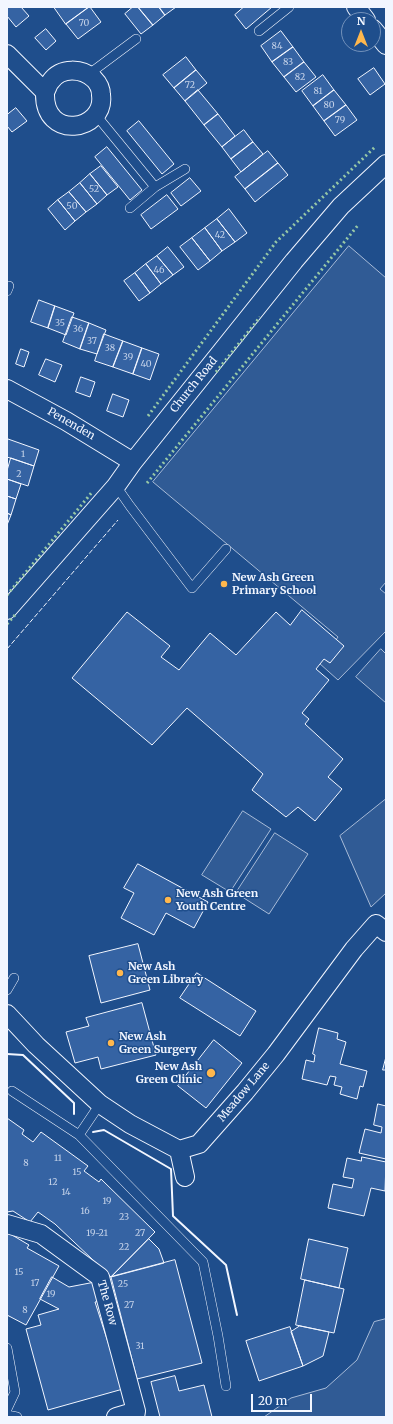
<!DOCTYPE html>
<html>
<head>
<meta charset="utf-8">
<style>
  body { margin:0 }
  #map { position:relative; width:393px; height:1424px; overflow:hidden; background:#1f4e8c; font-family:Merriweather,serif }
  canvas { display:block }
  .frame { position:absolute; inset:0; border:8px solid #f2f6ff; pointer-events:none }
  .north { position:absolute; left:341px; top:12px; width:40px; height:40px; box-sizing:border-box; background:#1f4e8c; border:1px solid #7391ba; border-radius:50%; rotate:0deg; font-size:11px; font-weight:700; line-height:16px; text-align:center; color:#f2f6ff }
  .north::after { content:''; display:block; margin:auto; width:14px; height:18px; background:#ffb74d; clip-path:polygon(50% 0,100% 100%,50% 72%,0 100%) }
  .scale { position:absolute; left:251px; top:1394px; width:61px; height:18px; box-sizing:border-box; border:2px solid #f2f6ff; border-top:0; padding-left:5px; font-size:12px; line-height:14px; white-space:nowrap; color:#f2f6ff; -webkit-text-stroke:3px #1f4e8c; paint-order:stroke }
</style>
</head>
<body>
<div id="map">
<canvas width="393" height="1424"></canvas>
<div class="frame"></div>
<div class="north">N</div>
<div class="scale">20 m</div>
</div>
<script>
const c = document.querySelector('canvas').getContext('2d');
c.lineJoin = 'round';
function fill(path, color) {
  c.fillStyle = color;
  c.fill(path, 'evenodd');
}
function stroke(path, color, width, dash) {
  c.strokeStyle = color;
  c.lineWidth = width;
  c.lineCap = dash ? 'butt' : 'round';
  c.setLineDash(dash || []);
  c.stroke(path);
}
function write(font, color, halo, rows, align = 'center') {
  c.font = font + ' Merriweather,serif';
  c.lineWidth = 3;
  c.setLineDash([]);
  c.textBaseline = 'middle';
  c.strokeStyle = halo;
  c.fillStyle = color;
  for (const [text, x, y, turn = 0] of rows) {
    c.save();
    c.translate(x, y);
    c.rotate((+turn || 0) * Math.PI / 180);
    c.textAlign = isNaN(turn) ? turn : align;
    if (halo) c.strokeText(text, 0, 0);
    c.fillText(text, 0, 0);
    c.restore();
  }
}
const green = new Path2D(`
  M349 246 386 278V582L380 589 386 594V631L338 680 319 663 338 637 153 482Z
  M381 649 386 654V703L356 677Z
  M386 799V893L371 907 340 836Z
  M243 811 271 829 230 892 202 875Z
  M275 833 308 854 269 914 236 893Z
  M386 1319V1417H264L291 1398 326 1388 357 1360 374 1322Z`);
const building = new Path2D(`
  M9 7H21L29 16 16 27 7 16V9Z
  M54 7H89L66 24Z
  M89 7H90L101 22 78 39 66 24Z
  M133 7H138L153 25 141 34 125 14Z
  M138 7H159L165 15 153 25Z
  M159 7H176L165 15Z
  M244 7H272L246 29 235 15Z
  M46 29 56 41 46 50 35 38Z
  M281 31 293 47 272 62 261 46Z
  M293 47 304 62 284 77 272 62Z
  M186 57 196 70 174 88 163 75Z
  M304 62 316 77 296 92 284 77Z
  M374 68 385 84 370 95 358 79Z
  M196 70 207 83 185 101 174 88Z
  M323 75 334 90 313 106 302 91Z
  M198 90 218 114 204 125 185 101Z
  M334 90 346 105 324 121 313 106Z
  M346 105 357 120 335 136 324 121Z
  M16 108 27 121 12 132 7 126V115Z
  M218 114 235 136 222 147 204 125Z
  M139 121 174 164 162 174 127 131Z
  M244 130 253 142 231 159 222 147Z
  M253 142 263 154 241 172 231 159Z
  M107 147 142 190 130 200 95 157Z
  M268 151 278 163 245 189 235 177Z
  M278 163 288 175 255 202 245 189Z
  M101 166 118 187 107 195 90 174Z
  M90 174 107 195 97 204 80 183Z
  M190 178 201 191 181 206 171 193Z
  M80 183 97 204 86 212 69 192Z
  M69 192 86 212 75 221 58 200Z
  M167 195 178 209 151 229 141 215Z
  M58 200 75 221 65 230 48 209Z
  M229 209 247 233 235 242 217 219Z
  M217 219 235 242 222 251 205 228Z
  M205 228 222 251 210 261 192 238Z
  M192 238 210 261 198 270 180 247Z
  M168 247 184 267 173 275 157 256Z
  M157 256 173 275 161 284 146 264Z
  M146 264 161 284 150 293 135 273Z
  M135 273 150 293 139 301 124 281Z
  M39 300 55 306 48 328 31 322Z
  M55 306 74 313 66 335 48 328Z
  M72 317 89 323 80 349 63 342Z
  M89 323 106 330 97 354 80 349Z
  M104 334 123 341 113 367 95 361Z
  M123 341 142 348 133 374 113 367Z
  M142 348 159 354 150 380 133 374Z
  M21 349 29 352 24 367 16 364Z
  M46 359 62 365 55 382 39 375Z
  M81 377 95 382 90 397 76 392Z
  M113 394 129 400 123 417 107 411Z
  M8 439 39 450 34 466 7 457Z
  M11 458 34 466 28 486 7 479V471Z
  M7 479 21 484 16 499 7 496Z
  M7 496 16 499 11 515 7 513Z
  M7 513 11 515 7 525Z
  M302 610 344 646 330 663 324 659 316 669 329 680 302 713 309 719 305 724 343 759 328 777 342 789 315 821 298 807 286 817 252 790 263 774 187 708 152 745 72 678 127 612 170 646 161 657 179 670 210 633 236 655 276 612 290 625Z
  M138 864 208 902 194 928 166 913 154 935 121 918 134 893 124 888Z
  M138 944 150 990 101 1003 89 956Z
  M197 973 256 1011 240 1036 180 998Z
  M142 1003 156 1055 101 1069 98 1057 75 1063 66 1032 89 1026 86 1018Z
  M319 1028 338 1033 337 1039 346 1042 340 1064 367 1071 363 1087 360 1086 357 1099 340 1094 342 1087 334 1085 336 1077 330 1076 327 1085 302 1079 306 1060 314 1062 315 1055 313 1054Z
  M214 1040 242 1063 206 1108 178 1086Z
  M386 1057V1070H383Z
  M378 1104 386 1106V1159L359 1153 365 1129 381 1133 382 1127 374 1125Z
  M7 1118 24 1130 22 1134 33 1142 41 1132 88 1166 84 1171 99 1182 101 1179 155 1232 111 1277 55 1224 38 1212 30 1222 13 1211 7 1212Z
  M362 1157 386 1162 385 1191 371 1188 364 1216 328 1208 333 1184 352 1188 354 1179 343 1177 347 1158 361 1161Z
  M7 1232 29 1245 27 1248 59 1266 26 1325 7 1315Z
  M149 1239 159 1249 164 1263 111 1277Z
  M309 1239 348 1248 339 1288 301 1279Z
  M175 1260 202 1363 137 1379 111 1277Z
  M52 1277 69 1287 95 1282 101 1301 95 1302 123 1389 48 1410 26 1329 41 1325 38 1315 59 1309 40 1299Z
  M305 1280 344 1289 334 1333 296 1325Z
  M300 1326 329 1332 323 1356 303 1366 291 1332Z
  M290 1327 303 1366 259 1381 246 1341Z
  M175 1376 179 1391 204 1385 212 1417H160L151 1382Z`);
const lane = new Path2D(`
  M259 31 289 7
  M89 74 136 39
  M96 115 155 187
  M130 208 155 187 185 169
  M7 291 9 286
  M116 486 130 506 192 588 226 549
  M7 990 14 978
  M12 1091 79 1135 203 1262 218 1336 226 1386
  M79 1135 100 1104
  M7 1348 15 1392 7 1409
  M7 1415 17 1417`);
const street = new Path2D(`
  M356 7 366 20
  M373 29 386 45
  M7 54 45 92C43 142 106 131 101 95 101 89 98 83 94 79 82 68 61 67 51 81 48 84 47 89 45 92
  M7 389 66 421 133 462
  M7 610 116 486 133 462 294 261 341 206 386 164
  M7 1014 36 1045 100 1104 130 1124 179 1150 199 1144 245 1092 276 1054 354 949 376 924 386 932
  M179 1150 185 1177
  M7 1224 41 1234 100 1277 136 1411 135 1417
  M116 1417 136 1411`);
const hedge = new Path2D(`
  M216 372 260 317
  M148 416 276 242 376 146
  M147 483 359 224
  M7 595 93 491
  M7 624 15 615`);
const fence = new Path2D(`
  M7 649 118 520`);
const wall = new Path2D(`
  M7 1054 23 1055 74 1103V1114
  M93 1132 104 1130 171 1169 173 1216 226 1265 237 1315`);
const markers = [
  [224,584,4,"#ffb74d"],
  [168,900,4,"#ffb74d"],
  [120,973,4,"#ffb74d"],
  [111,1043,4,"#ffb74d"],
  [211,1073,5,"#ffb74d"]
];
const numberNames = [
  ["70",84,23],
  ["84",277,46],
  ["83",288,62],
  ["82",300,77],
  ["72",190,85],
  ["81",318,91],
  ["80",329,105],
  ["79",340,120],
  ["52",94,189],
  ["50",72,206],
  ["42",220,235],
  ["46",159,270],
  ["35",60,323],
  ["36",78,329],
  ["37",92,341],
  ["38",110,348],
  ["39",128,357],
  ["40",146,364],
  ["1",23,454],
  ["2",19,474],
  ["11",58,1158],
  ["8",26,1163],
  ["15",77,1172],
  ["12",53,1182],
  ["14",66,1192],
  ["19",107,1201],
  ["16",85,1211],
  ["23",124,1217],
  ["19-21",97,1233],
  ["27",140,1233],
  ["22",124,1247],
  ["15",19,1272],
  ["17",35,1283],
  ["25",123,1284],
  ["19",51,1294],
  ["27",129,1305],
  ["8",25,1310],
  ["31",140,1346]
];
const streetNames = [
  ["Church Road",194,385,-51],
  ["Penenden",71,424,30],
  ["Meadow Lane",244,1092,-50],
  ["The Row",107,1303,74]
];
const poiNames = [
  ["New Ash Green",232,578],
  ["Primary School",232,591],
  ["New Ash Green",176,894],
  ["Youth Centre",176,907],
  ["New Ash",128,967],
  ["Green Library",128,980],
  ["New Ash",119,1037],
  ["Green Surgery",119,1050],
  ["New Ash",202,1067,"right"],
  ["Green Clinic",202,1080,"right"]
];
fill(green, '#305b95');
stroke(green, '#a8bbd7', 1);
fill(building, '#3563a3');
stroke(building, '#f2f6ff', 1);
stroke(lane, '#f2f6ff', 10);
stroke(street, '#f2f6ff', 20);
stroke(lane, '#1f4e8c', 9);
stroke(street, '#1f4e8c', 18);
stroke(hedge, '#97c8a6', 3, [2, 3]);
stroke(fence, '#f2f6ff', 1, [5, 2]);
stroke(wall, '#f2f6ff', 2);
for (const [x, y, r, color] of markers) {
  const dot = new Path2D();
  dot.arc(x, y, r, 0, 2 * Math.PI);
  c.fillStyle = color;
  c.fill(dot);
  stroke(dot, '#1f4e8c', 1.5);
}
write('9px', '#c3d1e8', null, numberNames);
write('11px', '#f2f6ff', '#1f4e8c', streetNames);
write('bold 11px', '#f2f6ff', '#1f4e8c', poiNames, 'left');
</script>
</body>
</html>
